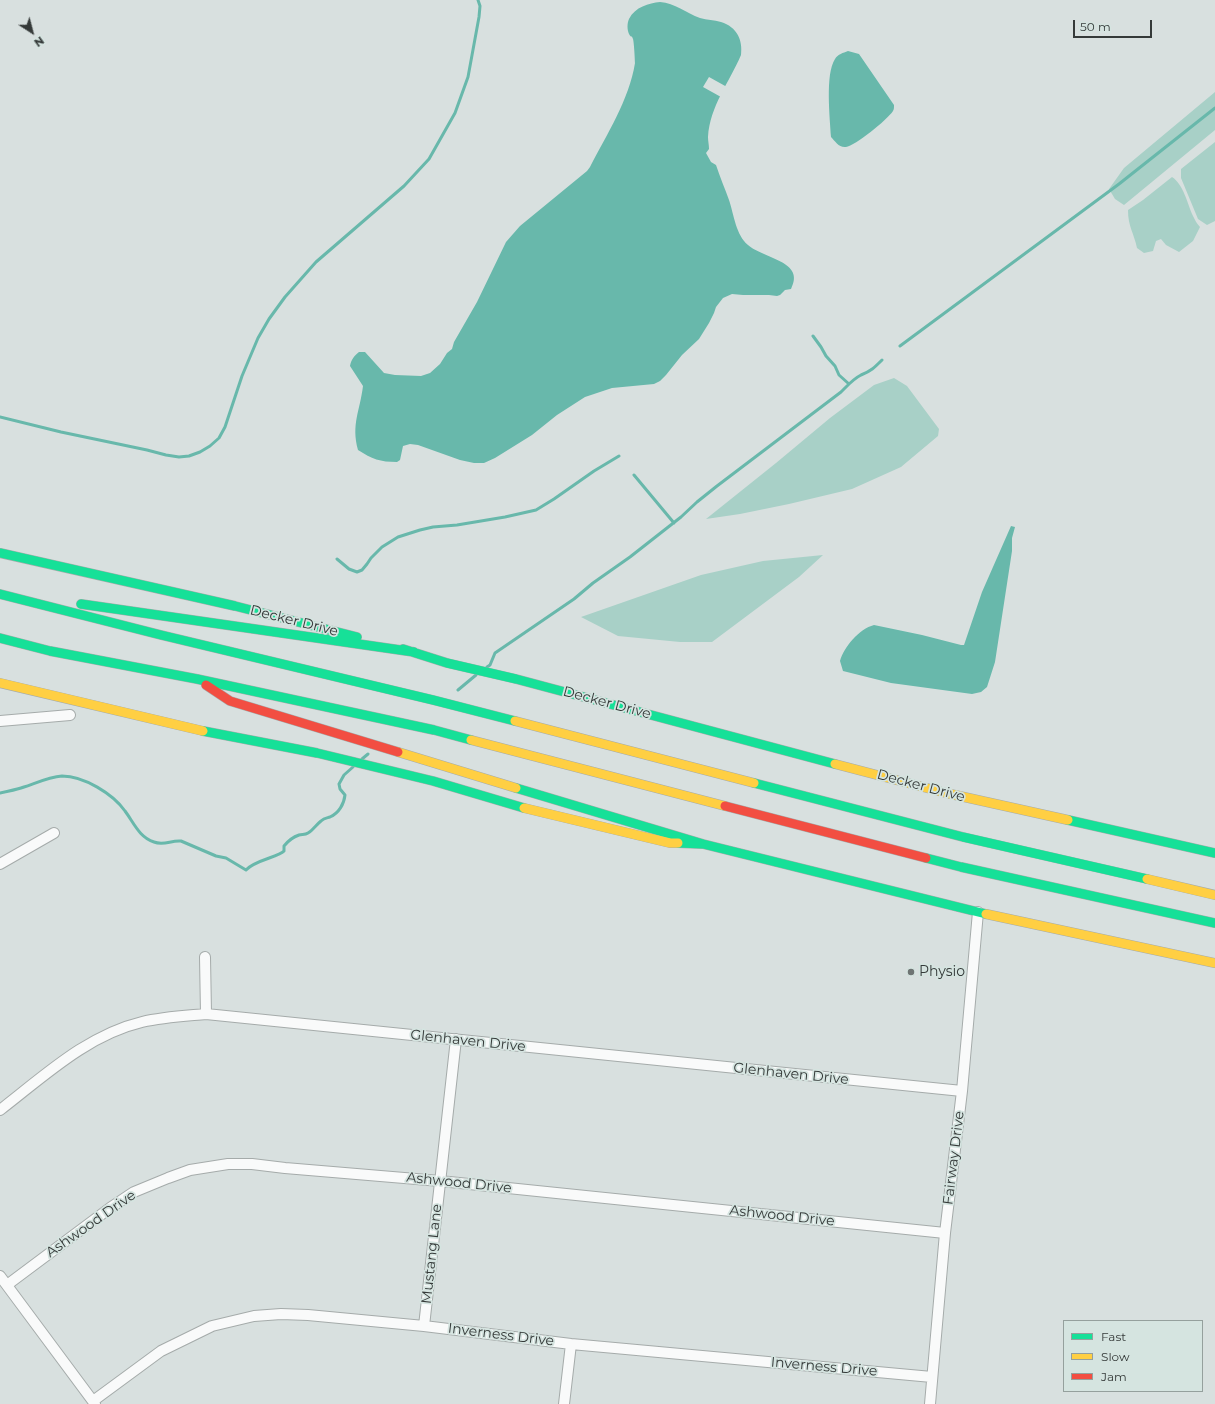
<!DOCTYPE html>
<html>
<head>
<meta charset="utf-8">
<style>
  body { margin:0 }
  #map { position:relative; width:1215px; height:1404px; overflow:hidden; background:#d8e0df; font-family:Montserrat,sans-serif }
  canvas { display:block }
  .legend { position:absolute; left:1063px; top:1320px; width:140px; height:72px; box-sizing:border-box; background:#d5e4e0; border:1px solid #95a09d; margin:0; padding:5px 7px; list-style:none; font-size:12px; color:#353a39 }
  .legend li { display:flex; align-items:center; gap:8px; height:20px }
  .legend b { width:20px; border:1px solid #95a09d }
  .north { position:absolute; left:12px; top:12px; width:40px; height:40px; -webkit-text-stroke:3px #d5e4e0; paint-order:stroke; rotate:144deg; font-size:11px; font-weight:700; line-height:16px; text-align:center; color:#353a39 }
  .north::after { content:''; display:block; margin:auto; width:14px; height:18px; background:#353a39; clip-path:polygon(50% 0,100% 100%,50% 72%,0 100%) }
  .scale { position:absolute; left:1073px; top:20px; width:79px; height:18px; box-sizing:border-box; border:2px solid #353a39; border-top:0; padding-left:5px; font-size:12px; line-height:14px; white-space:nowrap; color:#353a39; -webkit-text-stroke:3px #d5e4e0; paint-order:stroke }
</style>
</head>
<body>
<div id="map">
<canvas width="1215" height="1404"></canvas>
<ul class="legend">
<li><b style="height:5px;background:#16e098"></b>Fast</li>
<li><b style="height:5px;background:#ffcf43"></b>Slow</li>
<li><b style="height:5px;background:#f24e42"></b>Jam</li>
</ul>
<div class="north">N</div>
<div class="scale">50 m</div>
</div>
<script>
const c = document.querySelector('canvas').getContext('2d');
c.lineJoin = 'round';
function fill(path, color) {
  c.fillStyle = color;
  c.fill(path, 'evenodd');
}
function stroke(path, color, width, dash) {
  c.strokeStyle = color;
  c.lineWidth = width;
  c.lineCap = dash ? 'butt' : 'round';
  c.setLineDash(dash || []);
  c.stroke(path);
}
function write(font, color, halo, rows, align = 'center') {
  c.font = font + ' Montserrat,sans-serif';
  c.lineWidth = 3.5;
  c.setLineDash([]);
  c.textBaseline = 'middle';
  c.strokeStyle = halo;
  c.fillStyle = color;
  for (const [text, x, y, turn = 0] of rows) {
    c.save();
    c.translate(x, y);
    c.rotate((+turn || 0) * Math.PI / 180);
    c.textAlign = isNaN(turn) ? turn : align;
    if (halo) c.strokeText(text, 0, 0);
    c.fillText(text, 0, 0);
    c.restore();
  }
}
const green = new Path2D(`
  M1215 92V130L1124 205 1115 199 1109 189 1124 168Z
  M1215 142V221L1207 225 1198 219 1181 178V169Z
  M1172 177C1184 185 1187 203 1193 216 1195 220 1197 224 1200 227L1193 241 1179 252 1166 245 1161 239 1156 241 1153 251 1144 253 1137 248C1134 233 1128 227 1128 210L1143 200Z
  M894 378 907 386 939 429 938 436 901 467 852 489 789 504 740 514 706 519 776 463 830 418 874 385Z
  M823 555 799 577 712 642H680L618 636 581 617 701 575 763 561Z`);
const water = new Path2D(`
  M660 2C675 3 686 13 700 18 707 20 714 20 721 22 737 27 743 40 741 55 729 83 710 106 708 137 708 141 709 145 709 149L706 153 711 162 716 165C720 177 725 189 729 200 734 215 736 235 748 245 764 259 806 261 791 289L785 290 780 295 777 296 769 295H743L732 294 723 298 716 307 714 313 709 323 699 339 682 355 666 375 660 381 654 384 612 388 585 397 557 415 532 435 495 458 484 463H474L460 460 418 445 410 444 403 446 400 460 397 462C380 462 372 459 358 450 351 424 360 411 363 386L350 366C351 360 354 356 359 352H365L384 373 395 375 421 376 430 373 440 364 447 353 452 349 454 342 477 302 506 242 520 226 587 171 590 167C607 134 629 100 635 63 635 60 634 42 633 39 631 34 632 39 629 34 627 30 627 23 629 19 635 7 649 3 660 2Z
  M848 51 859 54 894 105C894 108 894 109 893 111 887 120 855 146 846 147 839 148 835 141 831 137 830 118 825 74 835 59 838 54 843 53 848 51Z
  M1011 526 1015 527 1012 538V551L995 662 987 687 981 692 972 694 891 683 843 671 840 661C844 647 859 629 874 625L922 635 961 645H964L982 592Z`);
const pier = new Path2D(`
  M709 77 727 87 721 97 703 87Z`);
const stream = new Path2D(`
  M813 336 821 347 826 356 835 366 839 375 849 384
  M900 346 1119 184 1215 108
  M0 417 61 432 147 450 166 455 179 457 189 456 200 452 210 446 219 438 225 427 242 376 258 338 269 319 285 297 316 262 404 186 429 159 455 113 468 77 479 17 480 6 478 0
  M634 475 674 523
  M337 559 349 569 357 572 362 570 367 564 371 558 382 547 398 537 420 530 433 527 457 525 505 517 536 510 554 499 594 471 619 456
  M487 667 490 665 495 653 574 599 593 583 630 557 681 517 697 502 717 486 841 392C847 386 853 379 861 375 871 371 874 368 882 360
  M458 690 476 675
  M362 759 368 754
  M0 793C8 791 16 790 24 787 36 783 49 777 62 776 84 776 113 794 125 811 134 823 139 837 154 842 164 846 171 840 181 841L216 856 226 858 246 870C255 860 279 857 284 851V846C288 841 293 837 299 835 302 834 305 835 308 833 313 830 316 825 321 821 324 818 327 818 330 817 339 813 344 804 345 795L340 789 339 784 344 775 353 767`);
const street = new Path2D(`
  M0 721 70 715
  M0 864 54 833
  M205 957 206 1014
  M0 1110C43 1077 87 1035 142 1022 163 1017 184 1016 206 1014L962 1091
  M0 1276 95 1404
  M7 1285 110 1208 134 1192 168 1178 190 1170 228 1164H252L285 1168 440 1181 945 1233
  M424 1326 456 1039
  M93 1401 161 1351 212 1326 254 1316 281 1314 308 1315 424 1326 571 1344 932 1377
  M564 1404 571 1344
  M930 1404 945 1233 962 1091 978 912`);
const fast = new Path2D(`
  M0 553 235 606 357 637
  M0 594 161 635 433 700 515 721
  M81 604 414 652
  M0 638 50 651 197 679 434 730 471 740
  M403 649 447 663 516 679 835 764
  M203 731 317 753 433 781 524 808
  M754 783 963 837 1147 879
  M516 788 703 844
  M1068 820 1215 853
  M678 843 703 844 986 914
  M926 858 961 867 1215 923`);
const slow = new Path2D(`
  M0 683 203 731
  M515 721 754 783
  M471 740 725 806
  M398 752 516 788
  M835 764 946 793 1068 820
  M524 808 670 843H678
  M1147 879 1215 895
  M986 914 1215 963`);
const jam = new Path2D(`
  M206 685 230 701 398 752
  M725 806 926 858`);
const markers = [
  [911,972,4,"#6e7473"]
];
const streetNames = [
  ["Decker Drive",294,621,14],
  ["Decker Drive",607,703,15],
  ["Decker Drive",921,786,15],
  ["Glenhaven Drive",468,1041,6],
  ["Glenhaven Drive",791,1074,6],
  ["Fairway Drive",954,1158,-83],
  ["Ashwood Drive",459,1183,6],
  ["Ashwood Drive",782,1216,6],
  ["Ashwood Drive",91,1224,-35],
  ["Mustang Lane",432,1254,-84],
  ["Inverness Drive",501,1335,7],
  ["Inverness Drive",824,1367,5]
];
const poiNames = [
  ["Physio",919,972]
];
fill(green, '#a8d0c7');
fill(water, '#68b8ab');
fill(pier, '#d8e0df');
stroke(stream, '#68b8ab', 3);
stroke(street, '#a5abaa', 12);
stroke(fast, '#a5abaa', 10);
stroke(slow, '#a5abaa', 10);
stroke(jam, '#a5abaa', 10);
stroke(street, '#f9fafa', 10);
stroke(fast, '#16e098', 9);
stroke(slow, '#ffcf43', 9);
stroke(jam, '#f24e42', 9);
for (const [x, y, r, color] of markers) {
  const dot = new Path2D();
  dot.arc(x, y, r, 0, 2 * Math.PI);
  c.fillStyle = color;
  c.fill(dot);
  stroke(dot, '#d5e4e0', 1.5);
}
write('14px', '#353a39', '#d5e4e0', streetNames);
write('14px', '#353a39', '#d5e4e0', poiNames, 'left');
</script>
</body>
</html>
